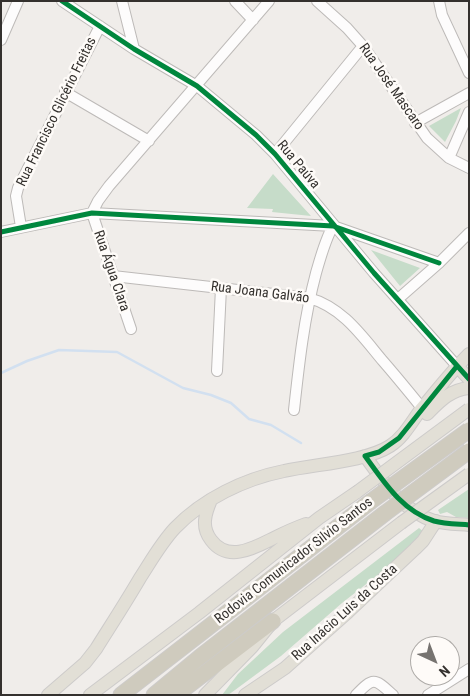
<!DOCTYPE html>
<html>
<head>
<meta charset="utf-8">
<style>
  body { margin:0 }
  #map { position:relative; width:470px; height:696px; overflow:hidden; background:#f0edea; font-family:"Roboto Condensed",sans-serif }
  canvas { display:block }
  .frame { position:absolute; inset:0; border:2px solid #34312e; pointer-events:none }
  .north { position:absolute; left:410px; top:636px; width:50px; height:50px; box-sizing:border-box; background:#fefbf8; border:1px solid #adaaa7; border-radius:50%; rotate:137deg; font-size:14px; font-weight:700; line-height:20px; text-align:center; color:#34312e }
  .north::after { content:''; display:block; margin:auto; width:18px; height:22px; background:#767370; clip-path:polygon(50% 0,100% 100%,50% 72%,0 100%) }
</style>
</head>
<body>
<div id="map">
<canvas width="470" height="696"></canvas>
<div class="frame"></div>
<div class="north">N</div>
</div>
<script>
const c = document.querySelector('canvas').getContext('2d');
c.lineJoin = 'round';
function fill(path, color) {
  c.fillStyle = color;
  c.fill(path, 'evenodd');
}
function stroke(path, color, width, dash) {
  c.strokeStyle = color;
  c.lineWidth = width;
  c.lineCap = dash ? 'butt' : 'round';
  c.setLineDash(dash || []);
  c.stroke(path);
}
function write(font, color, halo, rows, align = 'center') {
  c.font = font + ' "Roboto Condensed",sans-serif';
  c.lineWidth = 5;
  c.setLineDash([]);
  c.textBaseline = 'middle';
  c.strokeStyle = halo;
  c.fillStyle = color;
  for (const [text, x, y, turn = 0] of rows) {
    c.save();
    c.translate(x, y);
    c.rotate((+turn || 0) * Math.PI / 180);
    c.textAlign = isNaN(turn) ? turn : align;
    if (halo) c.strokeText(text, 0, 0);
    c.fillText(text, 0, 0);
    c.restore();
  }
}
const green = new Path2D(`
  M461 108 456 121 445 142 429 126Z
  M273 174 311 216 272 212 273 209 247 208Z
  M371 250 420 268 400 286Z
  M469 489V518L456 517 447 512 440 514 438 510Z
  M419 528 424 532 388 567 342 603 281 656 235 690 228 695H222L238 674 283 632Z`);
const stream = new Path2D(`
  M1 373 27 361 59 350 117 352 183 388 211 395 231 403 249 419 271 425 301 443`);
const minor = new Path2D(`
  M62 1 134 49 197 86 256 135 275 154 374 273 457 366
  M122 1 134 49
  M235 1 253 20
  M317 1 347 28 363 46 427 138 449 158 469 168
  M439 1 442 15 469 73
  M1 40 18 1
  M65 92 149 141
  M415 123 469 93
  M275 154 363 46
  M449 158 469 112
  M92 213 98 201 109 186 269 1
  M92 213 131 329
  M21 227 16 196 18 188 100 26
  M1 232 92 213 333 226 439 263
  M113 276 309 298C342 307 362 336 382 360 396 376 409 392 422 408
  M398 299 439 263 469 233
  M217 371 221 288
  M294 410C299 364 304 318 316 273 321 256 325 240 333 226
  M356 695C374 676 375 679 393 695
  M428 695 469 669`);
const major = new Path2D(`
  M457 366 469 379
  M427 414C440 401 450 390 469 388
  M365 456C384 482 402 511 434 521 445 524 458 524 469 525
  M211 500C205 514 201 527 211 540 228 563 254 548 274 538 284 533 295 528 306 524
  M48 695 85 663 96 649C111 625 126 602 140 578 151 561 161 543 175 528 203 499 244 479 284 471 314 464 365 462 390 446 404 437 412 421 422 408 437 390 452 371 469 354
  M90 695 199 613 319 518 357 492
  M205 695 252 647 273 621 401 523
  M245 695 285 668 348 612 415 549 423 541 436 521`);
const highway = new Path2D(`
  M121 695 370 502
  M154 695 200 657 384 514
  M176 695 273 621`);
const majorBridge = new Path2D(`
  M357 492 469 409
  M401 523 469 474`);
const highwayBridge = new Path2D(`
  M370 502 469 430
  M384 514 469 451`);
const cycleway = new Path2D(`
  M62 1 134 49 197 86 256 135 275 154 374 273 469 379
  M1 232 92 213 333 226 439 263
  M457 366 399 438 379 452 365 456C384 482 402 511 434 521 445 524 458 524 469 525`);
const streetNames = [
  ["Rua José Mascaro",391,87,55],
  ["Rua Francisco Glicério Freitas",57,112,-64],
  ["Rua Paúva",298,165,50],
  ["Rua Água Clara",111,271,71],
  ["Rua Joana Galvão",260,293,7],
  ["Rodovia Comunicador Silvio Santos",294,561,-38],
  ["Rua Inácio Luis da Costa",345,613,-42]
];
fill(green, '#c6dcc9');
stroke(stream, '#d2e0f0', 2.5);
stroke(minor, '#bdbab8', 12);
stroke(major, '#cdcbca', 14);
stroke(highway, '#cdcbca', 17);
stroke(minor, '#fdfcfc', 10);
stroke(major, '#e2dfd6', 12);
stroke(highway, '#cfcbbe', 15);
stroke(majorBridge, '#cdcbca', 14, []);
stroke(highwayBridge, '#cdcbca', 17, []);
stroke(majorBridge, '#e2dfd6', 12);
stroke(highwayBridge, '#cfcbbe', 15);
stroke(cycleway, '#00873e', 5);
write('14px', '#34312e', '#fefbf8', streetNames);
</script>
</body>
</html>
